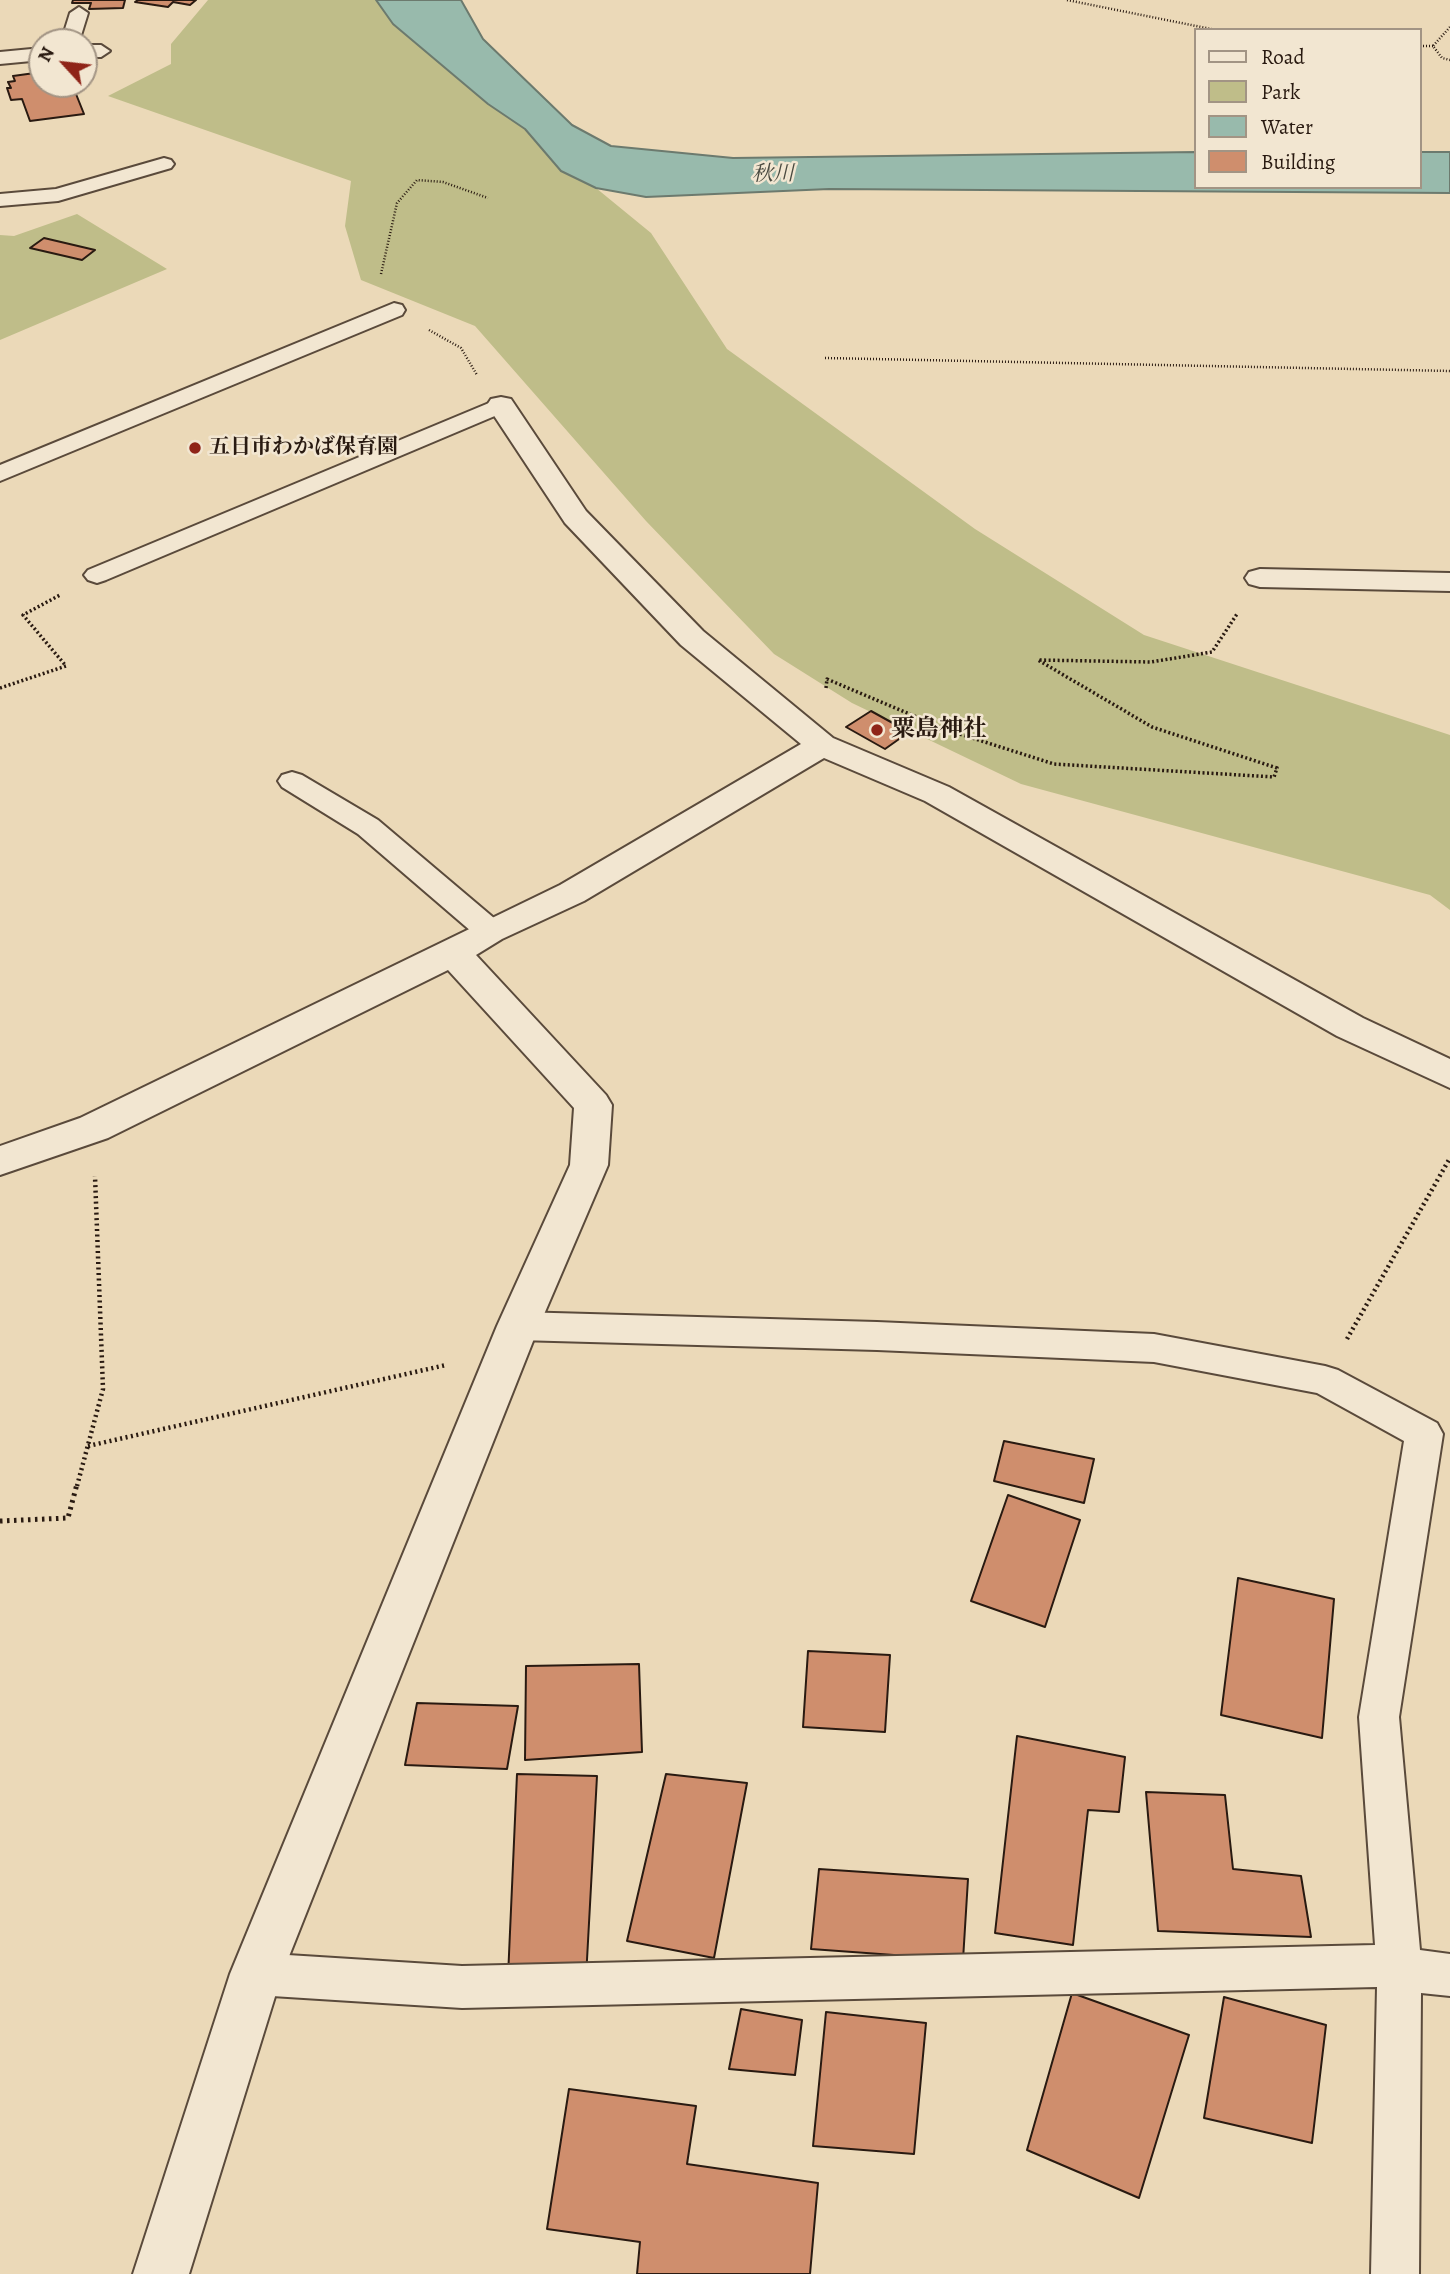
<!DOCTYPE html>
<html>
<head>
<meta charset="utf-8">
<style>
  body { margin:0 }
  #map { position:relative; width:1450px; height:2274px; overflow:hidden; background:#ebd9b8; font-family:Alegreya,serif }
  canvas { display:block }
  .legend { position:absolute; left:1194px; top:28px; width:228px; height:161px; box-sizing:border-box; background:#f2e6d1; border:2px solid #a29484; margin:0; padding:9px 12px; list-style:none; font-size:21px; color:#291a11 }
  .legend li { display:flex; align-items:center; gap:14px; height:35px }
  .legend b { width:35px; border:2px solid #a29484 }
  .north { position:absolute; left:28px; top:28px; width:70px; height:70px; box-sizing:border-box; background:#f2e6d1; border:2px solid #a29484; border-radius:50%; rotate:297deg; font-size:19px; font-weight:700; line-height:28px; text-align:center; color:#291a11 }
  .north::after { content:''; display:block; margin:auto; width:24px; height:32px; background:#8f2418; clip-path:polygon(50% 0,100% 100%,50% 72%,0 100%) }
</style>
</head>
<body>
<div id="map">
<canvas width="1450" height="2274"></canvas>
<ul class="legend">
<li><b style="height:9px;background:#f2e6d1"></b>Road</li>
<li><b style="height:19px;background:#bfbd89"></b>Park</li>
<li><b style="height:19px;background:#98baac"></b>Water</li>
<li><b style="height:19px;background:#cf8e6d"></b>Building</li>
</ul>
<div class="north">N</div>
</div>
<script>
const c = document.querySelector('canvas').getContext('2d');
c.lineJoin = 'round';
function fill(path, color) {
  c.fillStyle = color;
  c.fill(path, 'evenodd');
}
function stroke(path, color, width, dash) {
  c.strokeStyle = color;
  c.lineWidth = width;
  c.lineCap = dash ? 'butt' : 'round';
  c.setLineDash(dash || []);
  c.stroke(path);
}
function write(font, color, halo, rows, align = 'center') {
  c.font = font + ' Alegreya,"Noto Serif JP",serif';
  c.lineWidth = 5;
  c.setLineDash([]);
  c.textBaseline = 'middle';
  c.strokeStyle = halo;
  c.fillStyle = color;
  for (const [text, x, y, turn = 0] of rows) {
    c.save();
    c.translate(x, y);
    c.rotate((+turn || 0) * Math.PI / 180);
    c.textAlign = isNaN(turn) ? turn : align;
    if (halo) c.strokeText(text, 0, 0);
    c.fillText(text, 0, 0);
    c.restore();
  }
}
const green = new Path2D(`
  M208 0H376L393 24 488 104 525 129 561 171 596 188 651 233 727 349 975 529 1144 635 1450 735V910L1430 895 1021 784 852 703 774 654 646 521 475 326 361 280 345 226 351 181 108 96 171 64V44Z
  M77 214 167 269 0 340V235L14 236Z`);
const water = new Path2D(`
  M376 0H461L483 39 572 125 611 146 733 158 1196 152V187H1420V152H1450V193L829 189 646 197 596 188 561 171 525 129 488 104 393 24Z`);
const building = new Path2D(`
  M73 0H125L123 8 89 9 91 3H72Z
  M138 0H196L190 5 173 2 168 7 135 2Z
  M42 72V84H72L84 114 30 121 22 99 11 100 7 88H11L8 82 15 81 13 76Z
  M44 238 95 250 82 260 30 248Z
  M871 711 909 732 885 749 846 727Z
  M1004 1441 1094 1459 1084 1503 994 1481Z
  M1008 1495 1080 1520 1045 1627 971 1601Z
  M1238 1578 1334 1599 1322 1738 1221 1715Z
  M808 1651 890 1655 885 1732 803 1727Z
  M639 1664 642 1752 525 1760 526 1666Z
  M417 1703 518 1706 507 1769 405 1765Z
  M1017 1736 1125 1757 1119 1812 1088 1810 1073 1945 995 1933Z
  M517 1774 597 1776 586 1978 508 1977Z
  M666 1774 747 1783 714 1958 627 1941Z
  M1146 1792 1225 1795 1233 1869 1301 1876 1311 1937 1158 1931Z
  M819 1869 968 1879 963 1960 811 1949Z
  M1072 1993 1189 2035 1139 2198 1027 2150Z
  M1224 1997 1326 2025 1312 2143 1204 2118Z
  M741 2009 802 2020 795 2075 729 2069Z
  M826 2012 926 2023 914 2154 813 2146Z
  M569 2089 696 2106 687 2164 818 2183 810 2274H637L640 2242 547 2229Z`);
const pathFar3 = new Path2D(`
  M1067 0 1216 30
  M1450 27 1433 46 1442 58 1450 60
  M1420 46H1433
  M381 274 397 203 417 180 443 182 488 198
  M429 330 461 348 477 375
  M825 358 1450 371`);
const pathFar2 = new Path2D(`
  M0 688 66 666 23 615 60 595
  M826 688 827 679 947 730 1054 764 1274 777 1277 768 1152 727 1038 660 1151 662 1212 652 1237 614`);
const pathFar1 = new Path2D(`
  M1347 1339 1450 1158
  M88 1446 446 1365
  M77 1486 103 1389 95 1176`);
const path = new Path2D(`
  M0 1521 68 1518 77 1484`);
const service = new Path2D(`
  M79 7 88 13 79 42H61L70 13Z
  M84 45H101L110 51 101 57H84Z
  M42 48V60L0 64V52Z
  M164 158 171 160 174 164 171 168 58 201 0 206V194L56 189Z
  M394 303 402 305 405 310 402 315 0 481V465Z
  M501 398 509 400 513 405 509 410 106 580 97 583 88 580 84 575 88 570Z
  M292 772 302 775 378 820 501 924 505 931 501 938 490 941 479 938 358 834 282 787 278 781 282 775Z
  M518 1312 877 1322 1154 1334 1325 1366 1338 1370 1437 1423 1443 1434 1399 1717 1420 1950 1450 1954V1996L1421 1993 1419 2274H1371L1377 1987 462 2008 256 1995 240 1989 234 1974 240 1959 256 1953 462 1966 1375 1945 1359 1717 1404 1441 1317 1393 1154 1362 877 1350 518 1340 505 1336 500 1326 505 1316Z`);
const minor = new Path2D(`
  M501 397 511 399 586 511 703 631 833 738 949 787 1363 1018 1450 1059V1088L1337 1036 925 801 824 758 584 901 502 939 476 955 606 1095 612 1105 608 1165 539 1326 282 1974 189 2274H133L230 1974 497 1326 570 1165 574 1108 448 970 108 1138 0 1175V1146L80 1118 560 885 801 744 681 645 565 523 487 405 491 399Z
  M1260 569 1450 573V591L1260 587 1249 584 1245 578 1249 572Z`);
const markers = [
  [195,448,7,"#8f2418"],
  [877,730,7,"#8f2418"]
];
const farWaternames = [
  ["秋川",773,175,-1]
];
const farPoinames = [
  ["五日市わかば保育園",209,448]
];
const poiNames = [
  ["粟島神社",891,730]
];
fill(green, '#bfbd89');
fill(water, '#98baac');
stroke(water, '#6c7a6e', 2);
fill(building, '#cf8e6d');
stroke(building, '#291a11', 2);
stroke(service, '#5a4a3b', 4);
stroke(minor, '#5a4a3b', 4);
stroke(pathFar3, '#291a11', 2.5, [1, 2]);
stroke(pathFar2, '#291a11', 3.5, [2, 2.5]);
stroke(pathFar1, '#291a11', 4.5, [2, 3.5]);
stroke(path, '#291a11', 5, [2.5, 4.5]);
fill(service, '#f2e6d1');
fill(minor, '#f2e6d1');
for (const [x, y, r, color] of markers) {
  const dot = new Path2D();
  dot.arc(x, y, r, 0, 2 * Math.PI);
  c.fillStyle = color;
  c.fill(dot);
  stroke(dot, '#f2e6d1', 2.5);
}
write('italic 21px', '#4a4a40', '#f2e6d1', farWaternames);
write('bold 21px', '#291a11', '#f2e6d1', farPoinames, 'left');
write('bold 24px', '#291a11', '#f2e6d1', poiNames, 'left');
</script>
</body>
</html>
